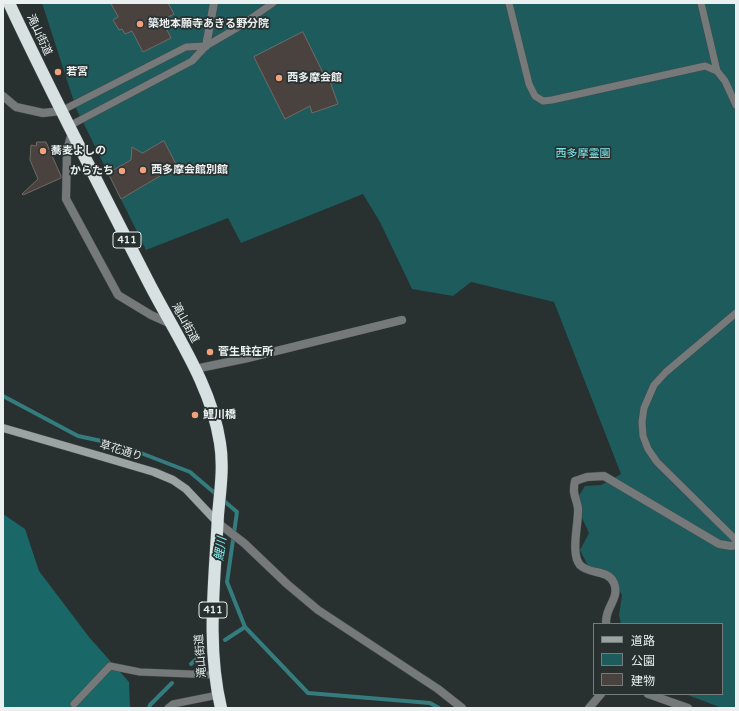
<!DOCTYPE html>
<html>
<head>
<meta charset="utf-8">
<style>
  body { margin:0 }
  #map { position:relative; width:739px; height:711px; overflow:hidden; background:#283030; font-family:"Varela Round","Noto Sans JP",sans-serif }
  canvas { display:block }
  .frame { position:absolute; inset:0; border:4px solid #eaefef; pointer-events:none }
  .legend { position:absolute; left:593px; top:623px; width:130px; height:72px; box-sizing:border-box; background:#283030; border:1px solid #767c7c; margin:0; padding:5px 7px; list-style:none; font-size:12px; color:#eaefef }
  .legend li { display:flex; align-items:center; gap:8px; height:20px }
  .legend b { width:20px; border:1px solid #767c7c }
</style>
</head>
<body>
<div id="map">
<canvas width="739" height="711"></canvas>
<div class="frame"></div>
<ul class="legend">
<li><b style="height:5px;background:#9ca3a3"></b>道路</li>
<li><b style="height:11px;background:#1d5b5c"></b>公園</li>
<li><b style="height:11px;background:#49423f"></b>建物</li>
</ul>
</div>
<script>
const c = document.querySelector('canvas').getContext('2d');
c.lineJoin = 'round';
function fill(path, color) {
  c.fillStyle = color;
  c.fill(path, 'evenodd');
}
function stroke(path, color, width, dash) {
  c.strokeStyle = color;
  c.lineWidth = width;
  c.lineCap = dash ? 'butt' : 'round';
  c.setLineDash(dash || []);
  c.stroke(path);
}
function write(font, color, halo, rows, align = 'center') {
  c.font = font + ' "Varela Round","Noto Sans JP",sans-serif';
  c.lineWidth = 3.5;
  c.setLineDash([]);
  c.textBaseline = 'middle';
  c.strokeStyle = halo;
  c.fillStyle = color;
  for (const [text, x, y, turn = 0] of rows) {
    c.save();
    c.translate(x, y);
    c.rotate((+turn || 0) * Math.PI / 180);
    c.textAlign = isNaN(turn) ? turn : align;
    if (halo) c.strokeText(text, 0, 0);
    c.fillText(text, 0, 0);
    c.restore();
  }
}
const green = new Path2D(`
  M42 3H736V708H722L685 694H722V624H621L619 615 622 595 610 573 589 568 580 550 589 533 582 518 578 497 585 486 601 485 621 474 554 302 471 282 453 296 412 289 380 222 363 194 241 243 228 218 146 250 76 108Z`);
const forest = new Path2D(`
  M3 514 25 529 39 571 89 637 129 682 130 708H3Z`);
const stream = new Path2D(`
  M3 396 78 436 120 445 190 472 237 512 227 582 245 627 308 693 430 703 439 708
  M225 640 245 627
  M191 664 202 654
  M149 708 150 705 172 683`);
const building = new Path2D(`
  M111 3H168L174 14 162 20 171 38 143 52 132 31 125 34 122 29 119 30 113 20 118 17Z
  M303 32 326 79H329L338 104 312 113 310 106 285 119 254 57Z
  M164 141 177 166 121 199 108 173 131 160 132 147 142 153Z
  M37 142H46L61 176V178L23 195 22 194 38 179 30 160 31 145 36 146Z`);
const lane = new Path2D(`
  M509 3 529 84 535 96 543 101 552 100 705 66 717 71 725 81 736 105
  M701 3 717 71
  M61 111 186 47 206 46
  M69 126 192 61 206 46 237 28 273 3
  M736 313 666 372 654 385 644 408 642 422 643 436 648 449 657 462 736 540
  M74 704 110 666 140 672 215 675
  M168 708 173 704 218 695`);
const street = new Path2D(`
  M206 46 214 3
  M3 96 16 107 43 113 61 111
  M72 132 67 151 66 199 118 295 151 315 171 324
  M195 369 248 358 402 320
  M218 523 244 543 287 584 318 610 438 689 462 708
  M606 624C606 621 606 618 607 615 610 603 619 596 614 583 608 569 590 575 580 565 570 553 579 523 578 508 576 496 572 495 575 481L587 477 604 476 719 544 731 546 736 545
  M648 694 688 708
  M589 708 601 694`);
const secondary = new Path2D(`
  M3 428 110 459 154 472 173 480 186 489 218 523`);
const highway = new Path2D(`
  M9 3C53 97 101 189 148 281 175 334 211 384 220 443 224 467 220 492 218 515 215 579 206 645 221 708`);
const markers = [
  [140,24,4,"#f1a17b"],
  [58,72,4,"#f1a17b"],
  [279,78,4,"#f1a17b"],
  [43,151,4,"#f1a17b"],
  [143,170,4,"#f1a17b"],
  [122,171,4,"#f1a17b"],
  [210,352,4,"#f1a17b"],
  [195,415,4,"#f1a17b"]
];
const shields = [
  [127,240,28],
  [213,610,28]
];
const shieldNames = [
  ["411",127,240],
  ["411",213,610]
];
const poiNames = [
  ["築地本願寺あきる野分院",148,24],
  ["若宮",66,72],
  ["西多摩会館",287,78],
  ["蕎麦よしの",51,151],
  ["西多摩会館別館",151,170],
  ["からたち",114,171,"right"],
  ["菅生駐在所",218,352],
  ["鯉川橋",203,415]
];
const streetNames = [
  ["滝山街道",39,35,65],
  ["滝山街道",185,323,61],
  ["草花通り",121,451,17],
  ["滝山街道",201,656,-94]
];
const parkNames = [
  ["西多摩霊園",583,154]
];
const waterNames = [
  ["鯉川",221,549,-82]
];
fill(green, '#1d5b5c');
fill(forest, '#1a6768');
stroke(stream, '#357c7e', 4);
fill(building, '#49423f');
stroke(building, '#716a66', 1);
stroke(lane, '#434b4b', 8);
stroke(street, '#434b4b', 9);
stroke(secondary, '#434b4b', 9);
stroke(highway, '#434b4b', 13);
stroke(lane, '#757979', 7);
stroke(street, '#757979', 8);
stroke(secondary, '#9ca3a3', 8);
stroke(highway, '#d7e1e1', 12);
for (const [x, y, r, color] of markers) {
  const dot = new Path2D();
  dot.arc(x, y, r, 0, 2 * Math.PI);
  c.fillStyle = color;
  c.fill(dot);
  stroke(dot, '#283030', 1.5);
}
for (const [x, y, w] of shields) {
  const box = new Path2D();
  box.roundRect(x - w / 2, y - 8, w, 16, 3);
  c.fillStyle = '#283030';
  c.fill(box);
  stroke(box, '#eaefef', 1);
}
write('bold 10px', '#eaefef', null, shieldNames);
write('bold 11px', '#eaefef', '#283030', poiNames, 'left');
write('11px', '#eaefef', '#283030', streetNames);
write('11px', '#7debed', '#283030', parkNames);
write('italic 12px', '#80edef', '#283030', waterNames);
</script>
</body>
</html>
